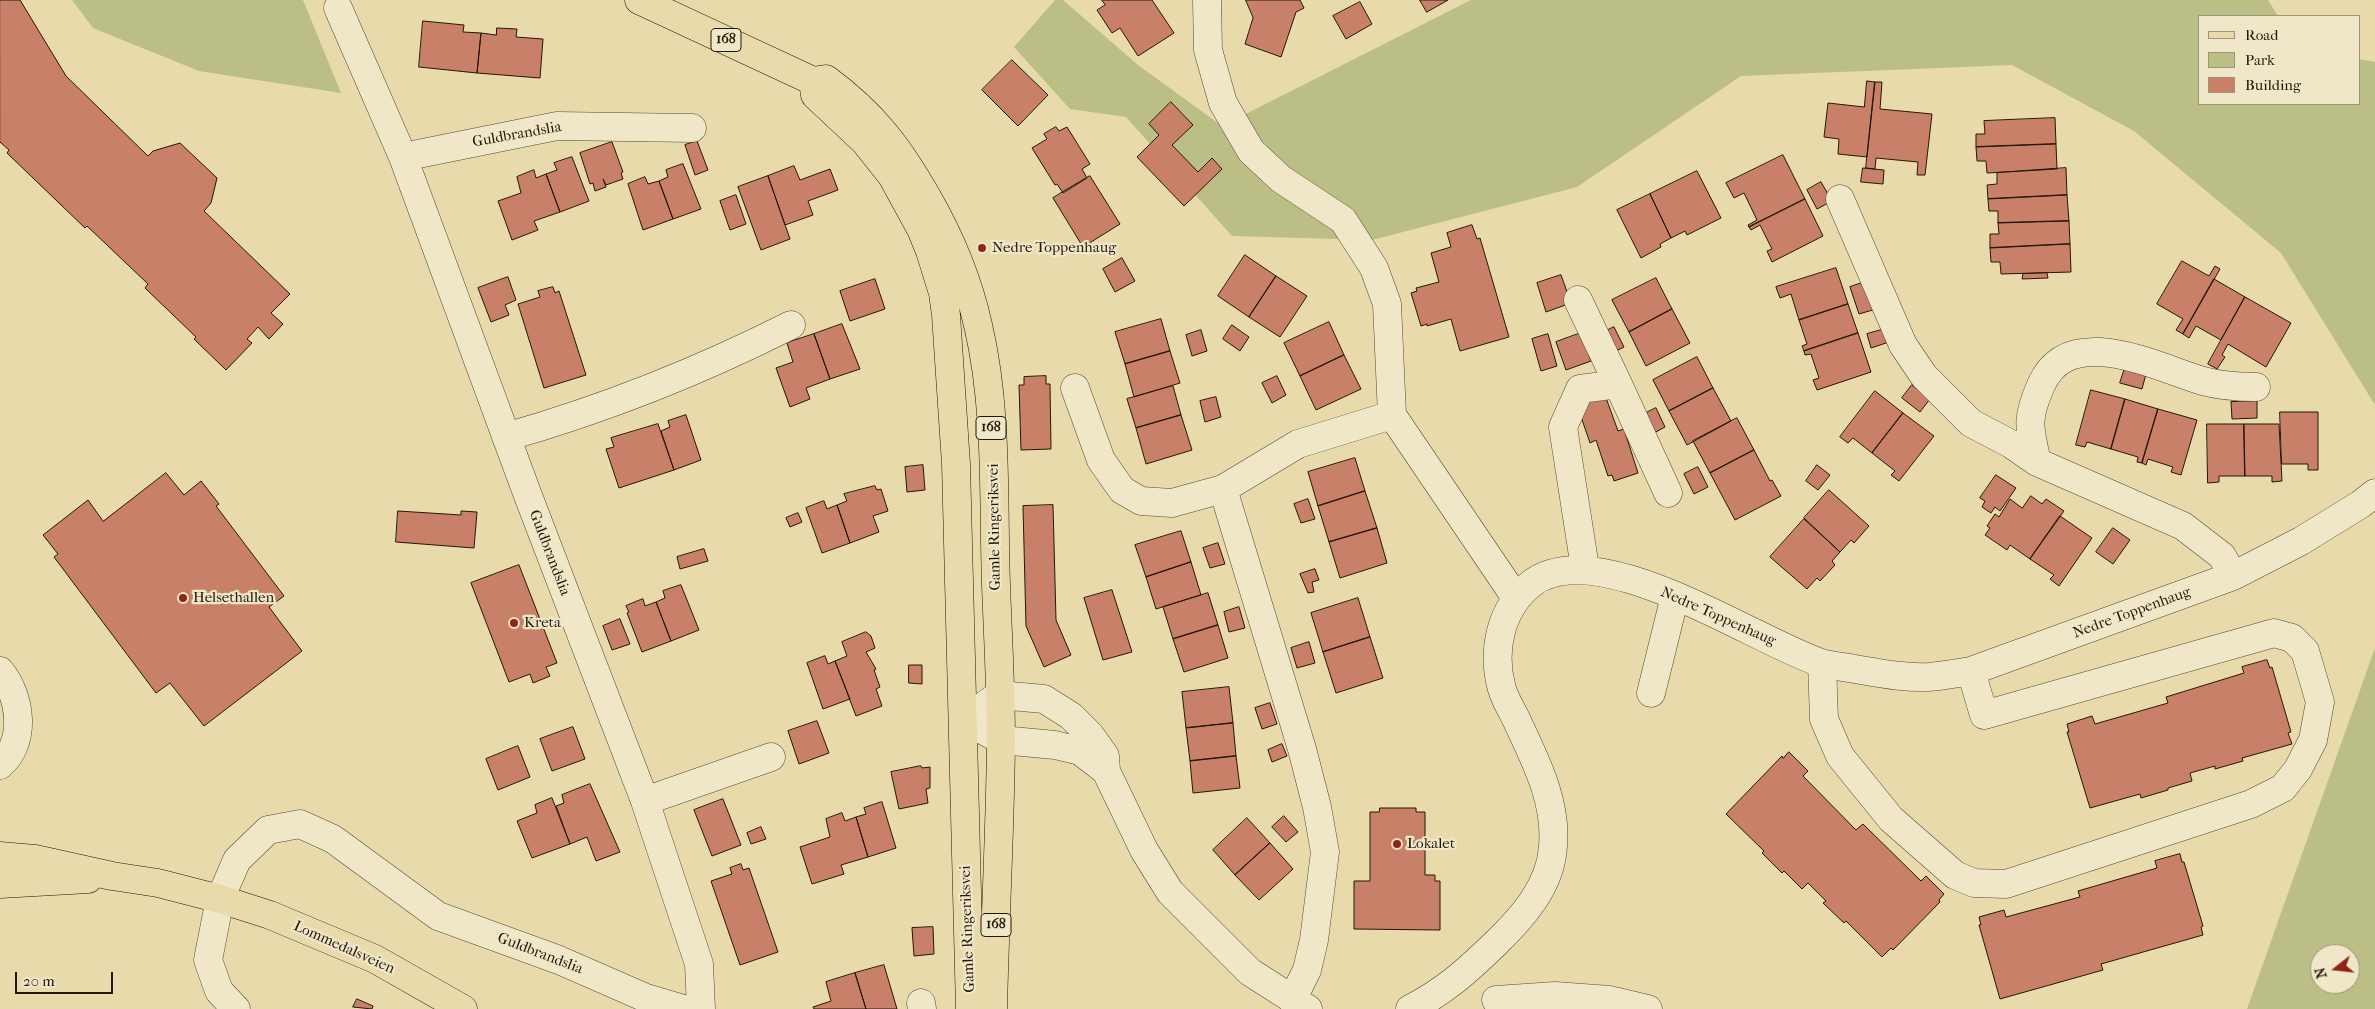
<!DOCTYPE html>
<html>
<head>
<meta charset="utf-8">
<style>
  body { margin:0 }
  #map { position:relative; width:2375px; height:1009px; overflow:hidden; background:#e8daaa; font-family:"IM FELL French Canon",serif }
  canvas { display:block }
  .legend { position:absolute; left:2198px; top:15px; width:162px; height:90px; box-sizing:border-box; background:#f0e7c8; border:1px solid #9e947c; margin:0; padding:6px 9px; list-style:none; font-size:15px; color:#23170a }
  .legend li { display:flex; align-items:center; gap:10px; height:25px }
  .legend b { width:25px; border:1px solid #9e947c }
  .north { position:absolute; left:2310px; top:944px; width:50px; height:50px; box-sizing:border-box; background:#f0e7c8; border:1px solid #9e947c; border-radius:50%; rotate:254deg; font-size:14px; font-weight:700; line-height:20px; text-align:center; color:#23170a }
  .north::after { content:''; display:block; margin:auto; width:18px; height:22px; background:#8f2418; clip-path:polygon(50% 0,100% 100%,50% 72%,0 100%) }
  .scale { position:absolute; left:15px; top:972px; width:98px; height:22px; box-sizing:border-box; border:2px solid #23170a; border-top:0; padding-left:6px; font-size:15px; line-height:18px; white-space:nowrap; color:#23170a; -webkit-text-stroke:4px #f0e7c8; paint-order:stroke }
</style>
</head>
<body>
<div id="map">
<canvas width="2375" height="1009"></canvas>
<ul class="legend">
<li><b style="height:6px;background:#e8daaa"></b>Road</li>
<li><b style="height:14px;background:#bbbe85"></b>Park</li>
<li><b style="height:14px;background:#c88069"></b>Building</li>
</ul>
<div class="north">N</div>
<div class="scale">20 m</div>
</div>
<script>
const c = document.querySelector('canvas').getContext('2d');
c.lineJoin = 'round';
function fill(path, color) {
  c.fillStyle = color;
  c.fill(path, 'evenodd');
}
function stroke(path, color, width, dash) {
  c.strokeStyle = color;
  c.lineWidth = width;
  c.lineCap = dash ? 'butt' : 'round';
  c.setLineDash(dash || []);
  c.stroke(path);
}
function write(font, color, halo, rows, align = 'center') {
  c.font = font + ' "IM FELL French Canon",serif';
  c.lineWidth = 4.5;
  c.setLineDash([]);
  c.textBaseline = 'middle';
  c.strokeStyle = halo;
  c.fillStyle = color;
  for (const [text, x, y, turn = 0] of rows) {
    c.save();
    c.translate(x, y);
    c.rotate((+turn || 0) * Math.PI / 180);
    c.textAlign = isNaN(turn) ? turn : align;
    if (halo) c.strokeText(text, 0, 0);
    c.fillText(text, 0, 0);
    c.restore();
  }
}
const green = new Path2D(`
  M72 0H303L341 93 199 71 93 28Z
  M1055 0H1063L1138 65 1222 126 1471 0H2268L2278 16H2199V104H2359V59L2375 62V405L2281 253 2134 131 2012 65 1741 76 1577 187 1372 240 1232 236 1126 117 1070 109 1014 47Z
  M2375 648V1009H2247ZM2320 954H2350V984H2320Z`);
const building = new Path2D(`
  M0 0H20L66 76 148 156 153 151 180 143 217 178 211 203 204 211 290 294 271 313 283 324 269 339 258 327 247 339 252 343 226 370 194 339 196 337 145 288 148 284 87 226 85 228 7 153 9 150 0 142Z
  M1102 0H1152L1174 33 1138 56 1120 28 1112 33 1097 10 1105 5Z
  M1246 0H1300L1304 8 1296 12 1281 57 1245 44 1253 18Z
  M1420 0H1448L1427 12Z
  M1360 2 1372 24 1346 39 1333 16Z
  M423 21 464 25 463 32 481 33 477 73 419 67Z
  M497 28 517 29 516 37 543 39 540 78 477 73 481 33 496 35Z
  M1012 60 1048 95 1018 126 982 90Z
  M1867 81 1875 82 1867 157 1838 154 1839 139 1824 137 1828 103 1864 107Z
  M1875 82H1882L1880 109 1932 114 1925 175H1917L1918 162 1876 158 1875 169 1866 168Z
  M1171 102 1193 125 1172 145 1198 172 1212 158 1222 169 1184 206 1137 157 1159 135 1149 124Z
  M2055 118 2056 144 1976 147V134H1985L1984 121Z
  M1056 127 1059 131 1067 127 1090 164 1082 169 1087 178 1063 193 1057 184 1055 185 1032 148 1047 139 1044 134Z
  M697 141 708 170 695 175 685 145Z
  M612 142 623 172 621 173 623 179 606 185 603 179 606 187 595 191 593 183 590 184 580 153Z
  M2056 144 2057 169 1987 173 1986 161H1977L1976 147Z
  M1783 155 1805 199 1749 227 1748 225 1757 220 1744 193 1734 198 1726 183Z
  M572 157 589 201 560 212 546 174 557 170 554 163Z
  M683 164 701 209 673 219 659 181 668 177 666 170Z
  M794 166 800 180 830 169 838 190 808 201 813 215 785 225 768 176Z
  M1863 168 1884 170 1883 184 1861 182Z
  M2066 168 2067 195 1988 199 1987 185 1997 184V173Z
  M534 170 536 178 546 174 560 212 534 221 538 230 512 240 498 201 521 193 517 177Z
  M1697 171 1721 218 1687 235 1685 231 1671 238 1650 194Z
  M768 176 790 239 761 250 738 187Z
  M1090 176 1120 224 1083 247 1053 198Z
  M645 177 648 184 659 181 673 219 643 230 628 184Z
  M1821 182 1832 201 1817 209 1807 190Z
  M1650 194 1671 238 1660 244 1661 247 1641 258 1617 210Z
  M736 195 746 224 730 230 720 201Z
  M2067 195 2069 221 1998 223V211H1989L1988 199Z
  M1805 199 1823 236 1772 262 1767 251 1772 249 1760 225 1751 230 1749 227Z
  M2069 221 2070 244 1990 248V234H1999L1998 223Z
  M1472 225 1477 239 1480 238 1509 337 1460 351 1451 319 1427 326V324L1421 326 1411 293 1417 291 1416 288 1439 282 1431 253 1451 247 1447 233Z
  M2070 244 2071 272 2001 274 2000 262H1991L1990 248Z
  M1245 255 1276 276 1249 317 1218 296Z
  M1122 258 1135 281 1115 292 1103 269Z
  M2182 261 2209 276 2215 266 2220 269 2183 334 2176 330 2183 319 2157 304Z
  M1836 268 1848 304 1799 320 1791 294 1780 298 1776 287Z
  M2047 273 2048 278 2022 279 2023 274Z
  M1561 275 1571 303 1546 312 1537 283Z
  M1276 276 1307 296 1280 337 1249 317Z
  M508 277 516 300 505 305 509 315 491 322 478 288Z
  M1656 278 1672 309 1629 332 1612 300Z
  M875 279 885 309 850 321 840 291Z
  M2214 279 2245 297 2221 340 2196 326 2189 338 2183 334Z
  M1868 281 1876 309 1859 314 1850 287Z
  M553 287 555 293 559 291 586 375 544 388 518 304 540 297 538 291Z
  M2245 297 2291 323 2266 367 2228 344 2222 355 2225 357 2217 369 2208 364Z
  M1848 304 1858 333 1804 351 1802 346 1807 344 1799 320Z
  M1672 309 1690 343 1646 366 1629 332Z
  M1161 319 1170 351 1125 364 1115 332Z
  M1329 322 1344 355 1300 376 1284 343Z
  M842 324 860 369 830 379 814 334Z
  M1232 325 1249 337 1240 351 1223 339Z
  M1614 327 1624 347 1612 353 1602 333Z
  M1885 329 1889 342 1871 348 1867 334Z
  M1201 330 1207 351 1192 356 1186 335Z
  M1581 333 1591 361 1566 370 1556 342Z
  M1858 333 1871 372 1817 390 1813 380 1819 378 1811 354 1805 355 1804 351Z
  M814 334 830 379 806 388 810 399 790 407 776 368 793 362 787 343Z
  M1548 334 1557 366 1541 371 1532 339Z
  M1170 351 1180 383 1134 397 1125 364Z
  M1344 355 1361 389 1316 410 1300 376Z
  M1697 357 1713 388 1669 411 1653 380Z
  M2125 368 2146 374 2142 389 2120 383Z
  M1046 376V384H1050L1051 449 1021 450 1019 385H1024V377Z
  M1277 376 1286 395 1272 403 1262 383Z
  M1912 385 1930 399 1920 412 1902 398Z
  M1173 386 1181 415 1136 428 1127 399Z
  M1713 388 1731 421 1687 445 1669 411Z
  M2091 390 2125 399 2111 449 2087 442 2085 447 2076 445Z
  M1875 391 1903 413 1872 453 1853 438 1848 443 1840 437Z
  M1605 395 1618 431 1624 429 1638 473 1614 481 1612 475 1608 476 1596 440 1590 443 1577 405Z
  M1216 397 1221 417 1205 422 1200 401Z
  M2125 399 2158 409 2142 463 2137 462 2138 457 2111 449Z
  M2257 401V418L2232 419 2231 402Z
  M1656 408 1665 427 1654 433 1644 414Z
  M2158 409 2197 420 2181 475 2171 472 2173 467 2148 459 2146 465 2142 463Z
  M2280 412H2318V470H2308V464H2282Z
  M1903 413 1934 436 1899 481 1891 475 1895 471 1872 453Z
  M686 415 701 460 674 470 661 431 670 427 668 421Z
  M1181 415 1192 450 1146 464 1136 428Z
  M1737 418 1754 450 1710 473 1693 441Z
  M658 424 674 470 619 488 606 449 614 447 611 438Z
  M2207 424H2244L2245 476H2219V482L2208 483Z
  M2244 424H2279L2282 481 2272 482V476H2245Z
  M1754 450 1770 481 1772 480 1781 496 1735 520 1710 473Z
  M1355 458 1365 491 1318 506 1308 472Z
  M923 465 925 490 907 492 905 467Z
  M1817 465 1830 475 1818 490 1806 481Z
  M1698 467 1708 487 1694 494 1684 474Z
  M166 473 184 495 201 481 219 504 216 506 284 596 269 607 302 651 204 726 170 683 156 693 54 557 58 554 43 535 88 500 103 521Z
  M1996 475 2016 488 2000 511 1995 507 1991 513 1982 507 1985 501 1980 498Z
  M875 486 877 490 881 489 888 511 873 516 879 532 850 543 837 505 847 501 844 494Z
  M1829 490 1869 526 1854 543 1851 540 1840 552 1804 518Z
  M1365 491 1377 528 1329 542 1318 506Z
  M2031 496 2042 504 2046 499 2064 511 2030 559 2010 545 2007 550 1985 535 1990 528 1987 526 1995 514 1999 517 2010 499 2022 508Z
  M1308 499 1315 519 1301 523 1294 504Z
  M824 501 827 509 837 505 850 543 822 553 806 508Z
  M1053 505 1056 620 1071 655 1044 667 1026 626 1023 506Z
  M398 511 461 515V511L477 512 474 548 396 542Z
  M798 513 802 522 790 527 786 518Z
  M2060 516 2092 538 2059 586 2050 579 2054 575 2030 559Z
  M1804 519 1840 552 1832 561 1835 565 1820 581 1817 578 1807 589 1770 557Z
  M1377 528 1387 563 1340 578 1329 542Z
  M2113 528 2130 540 2113 564 2096 552Z
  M1181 531 1191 562 1146 577 1135 545Z
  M1218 543 1225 564 1210 568 1203 548Z
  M704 549 708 561 680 569 677 557Z
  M1191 562 1201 595 1156 609 1146 577Z
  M519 565 557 663 546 667 550 676 533 683 530 674 509 682 471 583Z
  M1315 569 1319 580 1312 582 1314 592 1308 593 1300 574Z
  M681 585 699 630 671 641 656 602 665 598 663 591Z
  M1112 590 1132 652 1103 660 1084 598Z
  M1208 593 1218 625 1173 639 1163 607Z
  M1358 598 1370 637 1323 652 1311 613Z
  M643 599 645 606 656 602 671 641 642 652 627 613 629 612 626 606Z
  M1239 607 1245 628 1229 632 1224 612Z
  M620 619 630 644 612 650 603 626Z
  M1218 625 1228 658 1184 672 1173 639Z
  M866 632 871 636 875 648 866 652 876 669 874 670 880 687 876 689 882 706 856 716 835 661 847 656 842 642Z
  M1370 637 1383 678 1336 693 1323 652Z
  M1309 642 1315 663 1297 668 1291 648Z
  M825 656 828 664 835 661 850 699 823 709 807 663Z
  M2267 660 2270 668 2272 667 2291 732 2288 733 2292 744 2242 758 2243 761 2215 769V766L2190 773 2192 781 2168 788V790L2141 798 2140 794 2090 808 2067 732H2069L2067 724 2092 716 2095 724 2168 703 2166 697 2244 673 2242 667Z
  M909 665H922V684L909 683Z
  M1229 687 1233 723 1186 728 1182 692Z
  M1270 703 1277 724 1262 729 1255 708Z
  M817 721 829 753 799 764 788 731Z
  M1233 723 1236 756 1190 761 1186 728Z
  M573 727 585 759 552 771 540 739Z
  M1282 744 1287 756 1272 762 1268 750Z
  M518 746 530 777 498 790 486 759Z
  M1789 752 1808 771 1803 776 1856 830 1863 824 1921 881 1926 876 1944 894 1939 900 1940 902 1893 950 1891 948 1882 957 1846 921 1844 923 1823 903 1826 901 1808 883 1802 889 1784 871 1782 873 1762 853 1764 851 1726 814 1782 756 1783 758Z
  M1236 756 1240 788 1193 793 1190 761Z
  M921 766 922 768 930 767V788L926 789 928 803 899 809 891 772Z
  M590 784 620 852 596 861 587 837 570 844 556 806 564 803 562 795Z
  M552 798 570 844 532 858 517 821 537 813 535 805Z
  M723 799 741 845 712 856 694 810Z
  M882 802 896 848 868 857 856 817 866 814 864 808Z
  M1380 808H1416V812H1425V875H1435V881H1440V930L1354 929V881H1370V812H1379Z
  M842 813 845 821 856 817 868 857 841 865 844 874 812 884 800 847 830 837 826 819Z
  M1284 816 1298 832 1286 842 1272 827Z
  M1247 818 1270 843 1235 875 1213 850Z
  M761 827 766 839 751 844 747 833Z
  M1270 843 1293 869 1259 900 1235 875Z
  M2180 854 2182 862H2184L2203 926 2201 927 2203 935 2101 964 2103 970 2000 999 1979 925H1981L1979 917 2004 910 2006 917 2080 897 2078 891 2157 868 2155 861Z
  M741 864 743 870 749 868 778 952 740 965 711 881 732 874 730 868Z
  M933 927 934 954 914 956 912 928Z
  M884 965 897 1009H866L855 973Z
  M855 973 866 1009H814L813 1007 831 1001 826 982Z
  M357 999 373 1006 372 1009 353 1007Z`);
const minor = new Path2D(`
  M1207 0 1208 50 1223 103 1251 151 1281 179 1343 220 1374 268 1387 304 1392 415 1516 598
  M338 8 403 157 527 493 645 801 699 964 701 1009
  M403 157 557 126 692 128
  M1840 199 1903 345 1924 376 1971 423 2011 444 2037 462 2183 526 2222 556 2233 576
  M1578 300 1618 384
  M1075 388 1101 460 1122 490 1141 501 1172 503 1223 489 1298 444 1392 415
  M506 437C604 409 700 371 791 325
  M2037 462C2029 427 2026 419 2041 385 2069 321 2156 367 2203 381 2221 386 2237 387 2256 387
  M1223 489 1302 749 1317 807 1325 852 1314 940 1307 970 1292 1000
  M1585 568 1563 427 1580 389 1618 384 1668 493
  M1822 663 1824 719 1840 756 1891 819 1955 875 1974 883 2006 884 2251 804 2283 788 2298 769 2313 740 2320 702 2305 651 2292 638 2274 633 1984 715 1971 671
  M0 671C21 696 27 742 0 765
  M1651 693 1675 596
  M1106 771 1080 751 1055 745 1001 740 964 720 999 695 1044 699 1071 716 1090 735 1105 756 1106 771 1144 850 1170 892 1250 972 1308 1009
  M645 801 771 757
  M1496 1000 1555 996 1610 1000 1648 1009
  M921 1003 922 1009
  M236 1009 219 991 208 960 220 899 237 860 268 830 300 824 333 839 438 916 559 960 646 998 683 1009
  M1410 1009C1445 991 1467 971 1495 944 1522 918 1551 886 1553 846 1557 801 1535 760 1517 721 1512 710 1503 697 1501 685 1492 649 1501 608 1531 584 1595 532 1755 641 1821 663 1832 666 1844 667 1855 669 1879 673 1903 678 1928 677 1942 676 1957 673 1971 671L2233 576 2301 541 2361 504 2375 493`);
const major = new Path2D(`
  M639 0 813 81 826 79C873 114 898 146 927 197 950 237 968 280 978 325 998 410 993 499 996 585 998 638 1001 690 1001 743 1000 832 995 920 993 1009
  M813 81 815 95 865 142 892 176 921 229 930 251 943 293 946 315 956 464 970 1009
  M0 856 35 859 112 876 158 883 220 899 270 915 375 959 463 1009
  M0 884 88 879`);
const markers = [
  [982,248,5,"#8f2418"],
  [183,598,5,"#8f2418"],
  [514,623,5,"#8f2418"],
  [1397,844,5,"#8f2418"]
];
const shields = [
  [726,40,30],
  [991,428,30],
  [996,925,30]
];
const shieldNames = [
  ["168",726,40],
  ["168",991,428],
  ["168",996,925]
];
const streetNames = [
  ["Guldbrandslia",517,135,-10],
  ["Gamle Ringeriksvei",995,527,-91],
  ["Guldbrandslia",549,553,69],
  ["Nedre Toppenhaug",2132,613,-20],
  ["Nedre Toppenhaug",1718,617,24],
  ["Gamle Ringeriksvei",968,929,-92],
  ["Lommedalsveien",344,948,24],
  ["Guldbrandslia",540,954,21]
];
const poiNames = [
  ["Nedre Toppenhaug",992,248],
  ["Helsethallen",193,598],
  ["Kreta",524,623],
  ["Lokalet",1407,844]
];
fill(green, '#bbbe85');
fill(building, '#c88069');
stroke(building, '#23170a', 1);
stroke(minor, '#544832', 29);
stroke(major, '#23170a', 29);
stroke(minor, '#f0e7c8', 28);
stroke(major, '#e8daaa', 28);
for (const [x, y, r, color] of markers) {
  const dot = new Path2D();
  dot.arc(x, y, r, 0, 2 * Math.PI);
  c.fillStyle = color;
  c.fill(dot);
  stroke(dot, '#f0e7c8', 2);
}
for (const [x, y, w] of shields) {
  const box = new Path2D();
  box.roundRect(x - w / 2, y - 11.5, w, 23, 4);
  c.fillStyle = '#f0e7c8';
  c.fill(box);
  stroke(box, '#23170a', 1);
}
write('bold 14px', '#23170a', null, shieldNames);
write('15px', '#23170a', '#f0e7c8', streetNames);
write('15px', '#23170a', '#f0e7c8', poiNames, 'left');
</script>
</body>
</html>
